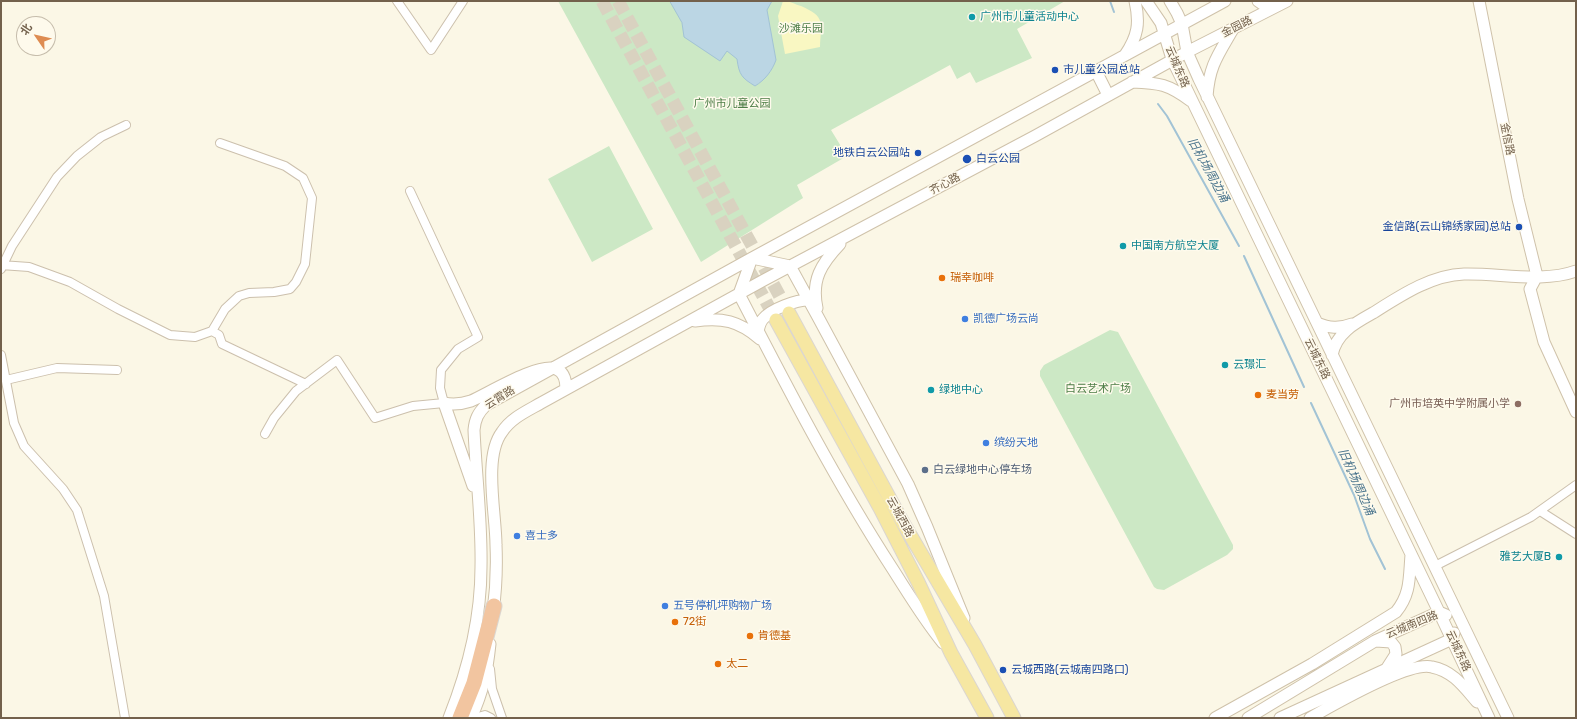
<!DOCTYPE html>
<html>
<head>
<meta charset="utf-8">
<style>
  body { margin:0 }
  #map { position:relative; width:1577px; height:719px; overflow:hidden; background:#fbf7e6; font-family:Rubik,"Noto Sans SC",sans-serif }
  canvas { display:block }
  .frame { position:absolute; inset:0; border:2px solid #73614c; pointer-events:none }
  .north { position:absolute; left:16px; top:16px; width:40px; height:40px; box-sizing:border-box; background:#fefaec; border:1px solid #c6bdac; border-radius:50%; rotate:304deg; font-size:11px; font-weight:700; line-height:16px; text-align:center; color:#73614c }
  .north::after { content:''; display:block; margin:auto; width:14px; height:18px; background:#de8c51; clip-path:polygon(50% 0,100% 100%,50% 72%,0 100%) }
</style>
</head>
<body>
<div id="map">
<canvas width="1577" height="719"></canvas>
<div class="frame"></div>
<div class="north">北</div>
</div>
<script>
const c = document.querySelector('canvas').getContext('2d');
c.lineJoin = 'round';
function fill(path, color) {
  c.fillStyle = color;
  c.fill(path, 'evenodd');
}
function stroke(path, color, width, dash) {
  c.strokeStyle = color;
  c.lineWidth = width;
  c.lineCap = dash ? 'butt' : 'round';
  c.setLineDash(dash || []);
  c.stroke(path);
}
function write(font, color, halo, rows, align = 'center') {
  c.font = font + ' Rubik,"Noto Sans SC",sans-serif';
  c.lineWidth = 3;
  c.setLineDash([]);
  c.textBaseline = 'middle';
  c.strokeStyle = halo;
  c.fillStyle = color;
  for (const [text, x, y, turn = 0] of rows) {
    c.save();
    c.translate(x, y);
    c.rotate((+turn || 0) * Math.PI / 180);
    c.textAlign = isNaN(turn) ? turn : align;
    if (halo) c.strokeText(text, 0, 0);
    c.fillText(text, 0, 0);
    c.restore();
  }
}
const green = new Path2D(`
  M558 1H1065L1017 29 1032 58 976 83 970 72 957 79 950 65 831 130 847 156 797 185 803 198 701 262Z
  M609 146 653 229 592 262 548 179Z
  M1110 330 1118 332 1233 545V549L1227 555 1164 590 1157 589 1154 587 1040 376V371L1044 365Z`);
const sand = new Path2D(`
  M783 1C790 1 794 4 801 6 826 17 821 22 820 47L785 54 778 16Z`);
const water = new Path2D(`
  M670 1H772L767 10 776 60C772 71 765 80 755 86 742 78 739 75 737 59L727 51 720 61 684 37 682 23Z`);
const stream = new Path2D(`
  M1110 1 1114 12
  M1158 104 1167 116 1239 246
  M1244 256 1304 387
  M1311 403 1354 495 1370 539 1385 569`);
const primaryTunnel = new Path2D(`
  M602 1 776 320
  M618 1 789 313`);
const street = new Path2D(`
  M397 1 431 50 463 1
  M1 265 29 267 70 282 118 309 170 335 195 337 212 331 225 309 239 296 249 293 274 292 290 289 296 282 305 264 312 198 303 178 285 166 220 143
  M1 269 12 246 57 177 77 156 101 137 126 125
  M212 331 219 335 222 344 306 384
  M1 355 14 423 24 446 63 489 77 510 104 596 125 718
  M6 380 57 368 117 370
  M265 434 274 418 296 391 337 360 375 418 413 406 444 403 440 388 441 370 458 349 478 337 410 191
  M1540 511 1576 534
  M1435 566 1531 517 1576 485
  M490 669 492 689 502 718
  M474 718 485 715 491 718`);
const secondary = new Path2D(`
  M1146 1 1161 23 1172 59 1439 612 1489 718
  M1170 1 1177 13 1182 24 1187 52 1199 79 1508 718
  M1258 1C1264 6 1268 7 1275 6
  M1479 1 1518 199 1537 276
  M1125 55C1138 36 1140 23 1135 1
  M1096 71 1108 95
  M1132 82C1160 83 1168 84 1191 101
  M1207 97C1209 66 1218 55 1233 29
  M752 258 790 266 818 317 908 484 927 527 964 618
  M752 258 739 294C787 387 835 480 892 568 908 593 924 620 943 643
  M1537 276 1530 289 1544 342 1576 412
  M817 308C811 280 821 264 840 244
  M695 321C722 317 739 321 760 339
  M1317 323C1329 328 1339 329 1352 324
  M758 331C759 327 760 322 763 319 771 309 796 300 809 300
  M1332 355C1336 333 1355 323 1373 313 1400 296 1431 275 1464 274 1499 273 1543 283 1576 271
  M473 486 444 403C454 405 462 404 471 401 489 393 539 362 556 369 565 372 566 382 566 389
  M493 612C496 590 497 568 496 545 496 514 483 457 502 432 511 418 527 411 541 403L764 280 1035 136 1187 52 1287 1
  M1376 641 1391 642 1395 647 1396 654 1387 668
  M449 718C468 670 481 619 481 567 482 522 476 476 474 430 475 419 478 413 486 405L752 258 1225 1
  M471 718C483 692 487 672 490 644
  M1215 718 1312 664 1396 612C1411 594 1409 577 1411 555
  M1248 718 1375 641 1439 612 1446 615
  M1280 718 1452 639 1454 633
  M1310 718C1333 705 1409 661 1432 667 1453 671 1464 687 1477 702`);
const primary = new Path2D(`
  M789 313 902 521 975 645 1014 718
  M776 320 880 508 918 582 951 653 987 718`);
const highway = new Path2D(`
  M460 718 474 683 494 606`);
const markers = [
  [972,17,4,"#0f9aa8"],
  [1055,70,4,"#1a4fb4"],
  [918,153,4,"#1a4fb4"],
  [967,159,5,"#1a4fb4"],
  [1519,227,4,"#1a4fb4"],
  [1123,246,4,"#0f9aa8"],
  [942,278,4,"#e8710a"],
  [965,319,4,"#3f7fe0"],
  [1225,365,4,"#0f9aa8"],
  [931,390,4,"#0f9aa8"],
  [1258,395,4,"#e8710a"],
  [1518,404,4,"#8d6e63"],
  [986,443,4,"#3f7fe0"],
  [925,470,4,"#5c6f8a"],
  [517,536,4,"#3f7fe0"],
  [1559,557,4,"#0f9aa8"],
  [665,606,4,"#3f7fe0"],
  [675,622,4,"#e8710a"],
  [750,636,4,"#e8710a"],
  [718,664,4,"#e8710a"],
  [1003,670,4,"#1a4fb4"]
];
const cultureNames = [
  ["广州市儿童活动中心",980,17],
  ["中国南方航空大厦",1131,246],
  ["云璟汇",1233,365],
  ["绿地中心",939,390],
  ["雅艺大厦B",1551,557,"right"]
];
const streetNames = [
  ["金园路",1237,27,-27],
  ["云城东路",1177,67,67],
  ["金信路",1507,139,79],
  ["齐心路",945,184,-28],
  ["云城东路",1317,359,64],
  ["云霄路",500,398,-32],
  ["云城西路",900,517,61],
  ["云城南四路",1412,625,-22],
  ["云城东路",1458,651,65]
];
const parkNames = [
  ["沙滩乐园",801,29],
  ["广州市儿童公园",732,104],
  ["白云艺术广场",1098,389]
];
const transitNames = [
  ["市儿童公园总站",1063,70],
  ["地铁白云公园站",910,153,"right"],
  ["白云公园",976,159],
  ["金信路(云山锦绣家园)总站",1511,227,"right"],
  ["云城西路(云城南四路口)",1011,670]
];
const foodNames = [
  ["瑞幸咖啡",950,278],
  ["麦当劳",1266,395],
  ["72街",683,622],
  ["肯德基",758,636],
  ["太二",726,664]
];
const shopNames = [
  ["凯德广场云尚",973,319],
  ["缤纷天地",994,443],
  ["喜士多",525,536],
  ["五号停机坪购物广场",673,606]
];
const educationNames = [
  ["广州市培英中学附属小学",1510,404]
];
const serviceNames = [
  ["白云绿地中心停车场",933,470]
];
const waterNames = [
  ["旧机场周边涌",1208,170,61],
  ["旧机场周边涌",1356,482,66]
];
fill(green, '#cce8c5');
fill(sand, '#f9f7c2');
fill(water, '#bbd6e4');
stroke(water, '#a2c3d5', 1);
stroke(stream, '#a2c3d5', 2);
stroke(primaryTunnel, '#d9d2c0', 13, [13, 6]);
stroke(street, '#ccc0ad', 10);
stroke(secondary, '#cfc2aa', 13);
stroke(primary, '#dbd6d0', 15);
stroke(highway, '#dbd6d0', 17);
stroke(street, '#fff', 8);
stroke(secondary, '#fff', 11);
stroke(primary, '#f6e7a2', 13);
stroke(highway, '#f2c5a0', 15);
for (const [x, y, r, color] of markers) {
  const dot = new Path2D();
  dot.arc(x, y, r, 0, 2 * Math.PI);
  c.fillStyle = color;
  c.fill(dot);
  stroke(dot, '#fefaec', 1.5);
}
write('11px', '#0d838f', '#fefaec', cultureNames, 'left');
write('11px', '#73614c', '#fefaec', streetNames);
write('11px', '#4d7e47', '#fefaec', parkNames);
write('11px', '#164399', '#fefaec', transitNames, 'left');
write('11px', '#c56008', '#fefaec', foodNames, 'left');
write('11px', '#366cbe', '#fefaec', shopNames, 'left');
write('11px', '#785e54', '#fefaec', educationNames, 'right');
write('11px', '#4e5e75', '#fefaec', serviceNames, 'left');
write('italic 12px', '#4a748c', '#fefaec', waterNames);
</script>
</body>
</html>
